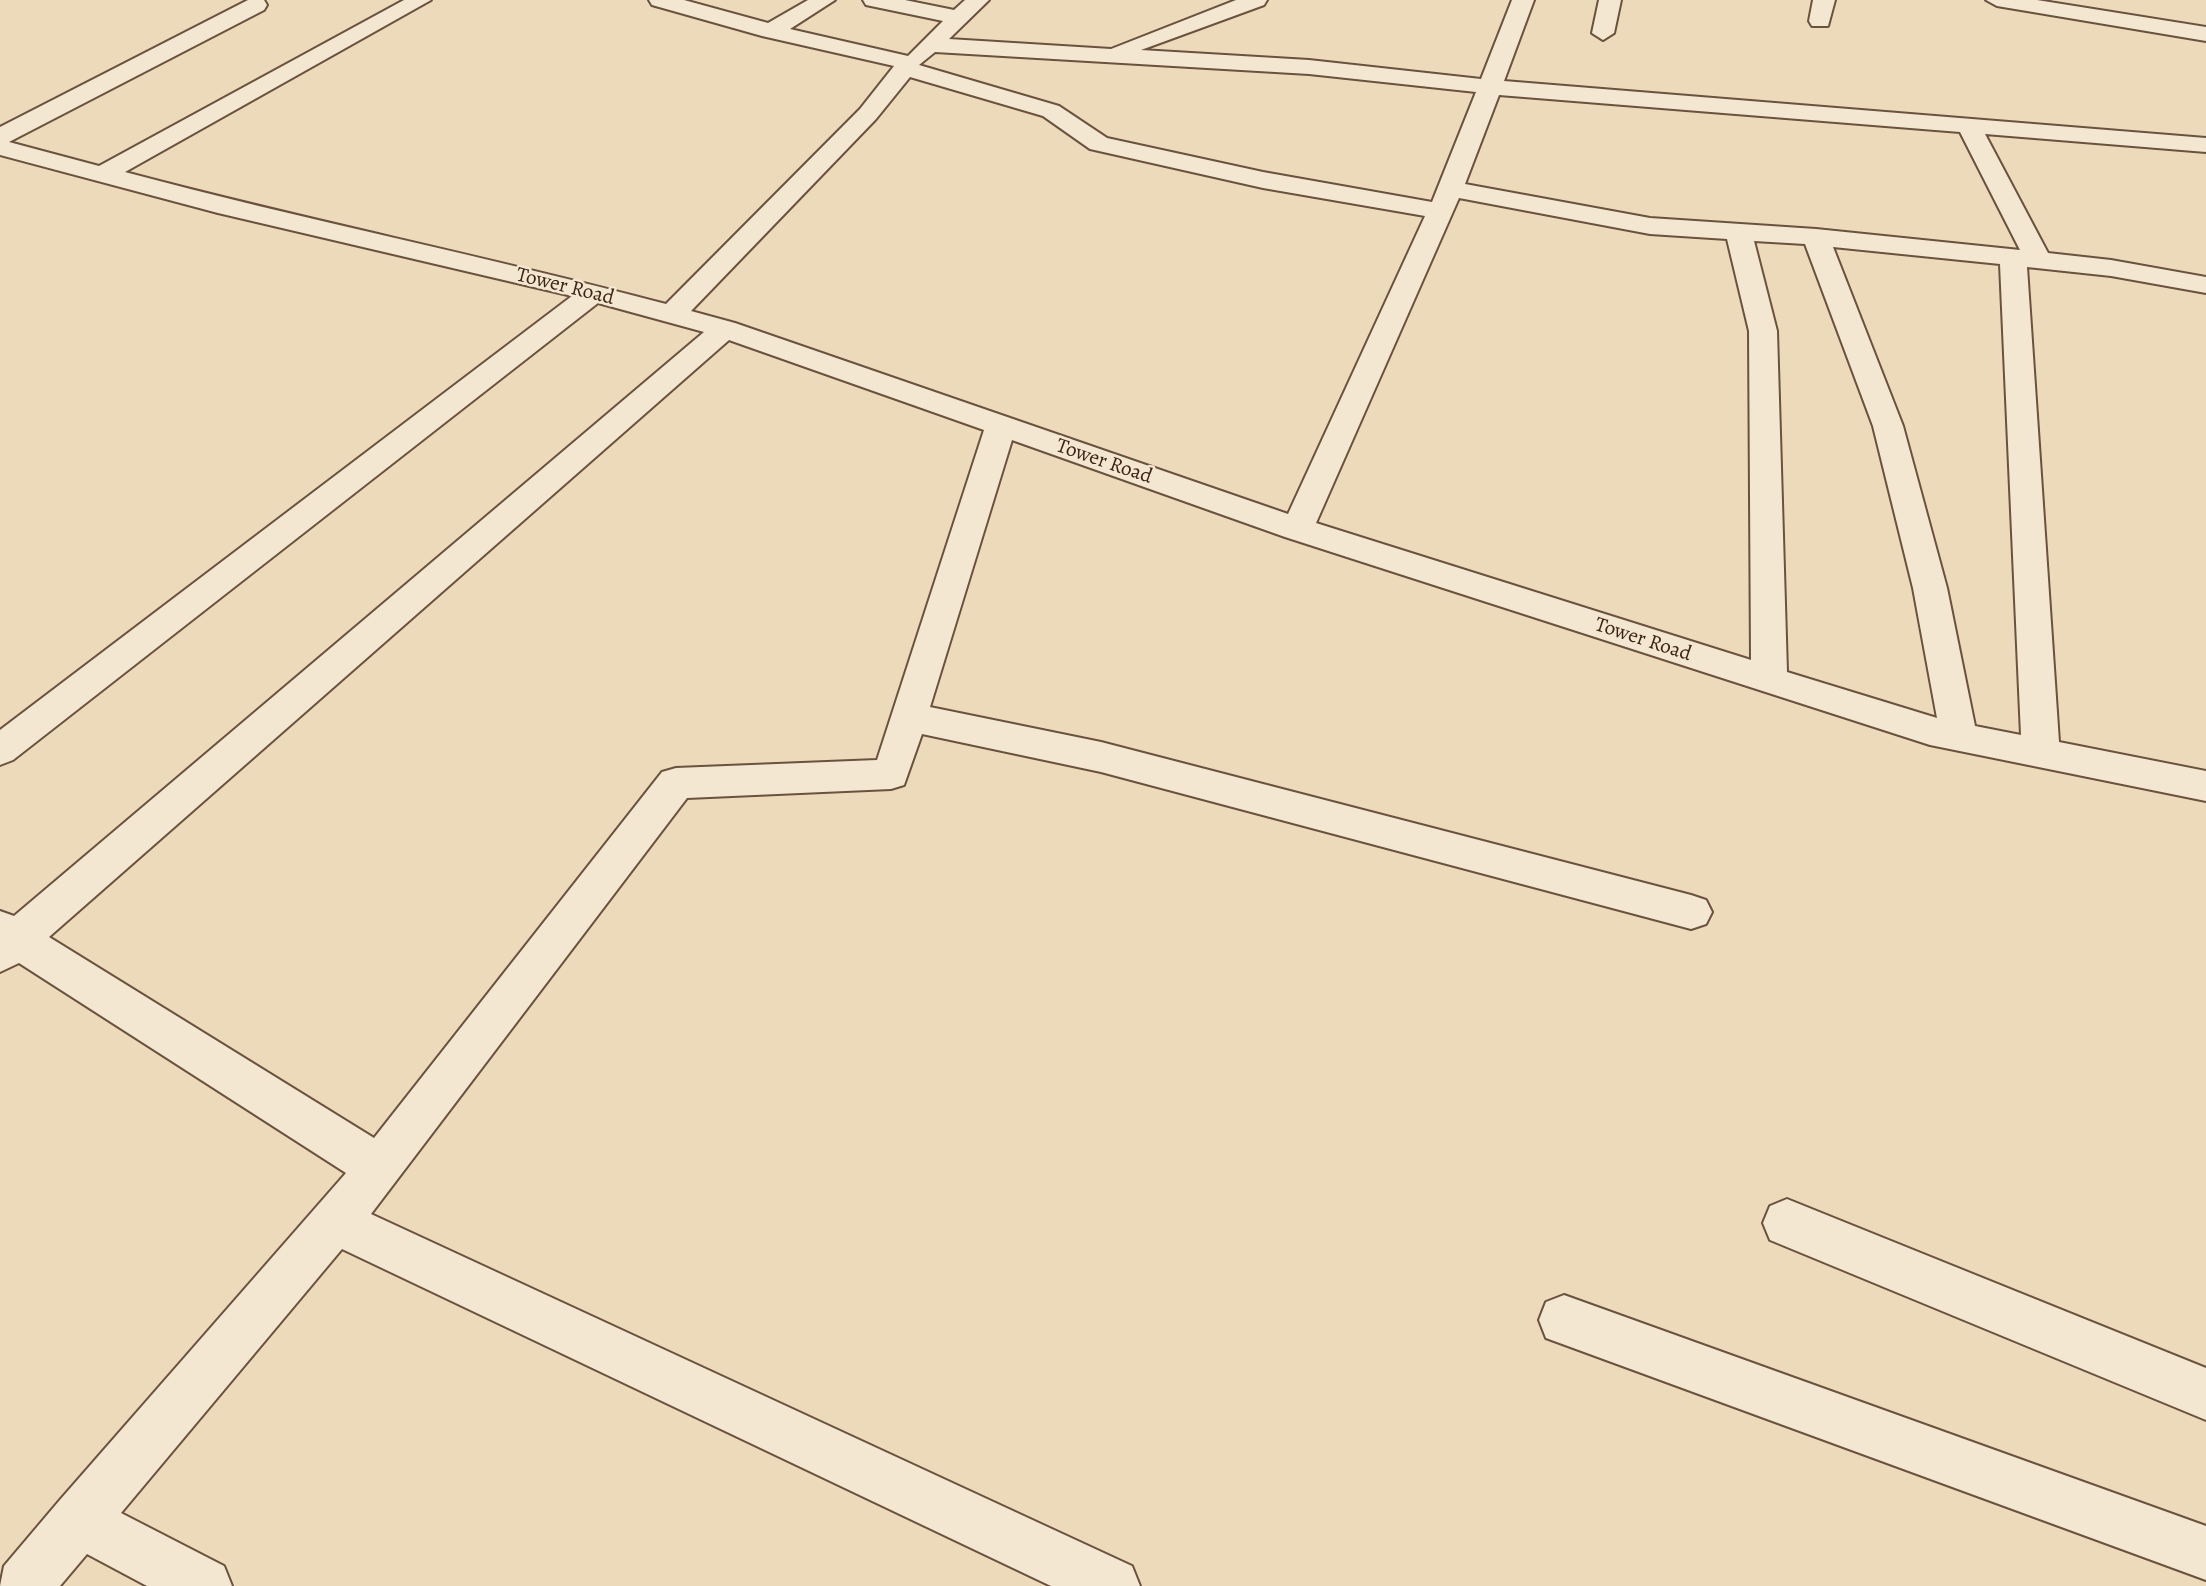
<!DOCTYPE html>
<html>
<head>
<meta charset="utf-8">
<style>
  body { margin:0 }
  canvas { display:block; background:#eddaba }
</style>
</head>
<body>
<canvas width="2206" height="1586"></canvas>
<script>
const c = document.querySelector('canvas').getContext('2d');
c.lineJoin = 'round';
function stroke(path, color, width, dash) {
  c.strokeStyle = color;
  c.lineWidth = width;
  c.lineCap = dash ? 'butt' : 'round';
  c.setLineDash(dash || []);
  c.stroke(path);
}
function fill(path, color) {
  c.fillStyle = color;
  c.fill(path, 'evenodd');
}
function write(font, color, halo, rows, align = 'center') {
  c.font = font + ' Alegreya,serif';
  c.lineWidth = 5;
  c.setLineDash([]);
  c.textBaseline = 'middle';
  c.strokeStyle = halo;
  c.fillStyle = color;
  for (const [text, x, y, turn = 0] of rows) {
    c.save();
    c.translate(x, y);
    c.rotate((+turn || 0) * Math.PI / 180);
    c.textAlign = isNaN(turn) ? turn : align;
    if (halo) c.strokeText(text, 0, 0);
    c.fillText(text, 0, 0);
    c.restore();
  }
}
const minor = new Path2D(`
  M248 0H264L267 5 264 10 9 142 99 166 404 0H431L125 172C304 220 486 256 666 304L860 109 894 66 762 36 652 5 649 0H684L768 23 808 0H835L790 29 908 56 943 21 866 5 863 0H905L954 10 965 0H989L949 39 1111 49 1236 0H1267L1264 5 1141 50 1309 60 1481 79 1512 0H1534L1504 81 2206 138V152L1985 134 2048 253 2111 260 2206 277V293L2111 276 2027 267 2059 742 2206 771V801L1930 745 1285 537 1012 440 930 707 1101 742 1691 895 1706 900 1712 912 1706 924 1691 929 1101 772 922 734 904 785 891 789 687 798 371 1214 1132 1566 1140 1586H1051L342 1249 121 1513 224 1566 232 1586H147L87 1554 60 1586H0L4 1566 59 1501 346 1173 19 963 0 972V911L14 916 704 332 598 303 13 760 0 765V730L572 296 218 213 0 155V127ZM935 52 1309 74 1476 92 1432 202 1263 172 1107 138 1059 106 919 65ZM910 77 1043 116 1090 149 1263 188 1425 216 1288 514 735 323 691 311 876 119ZM1499 95 1960 132 2020 250 1816 229 1650 218 1465 184ZM1459 198 1650 234 1727 239 1749 331 1751 660 1316 523ZM1754 241 1805 244 1873 426 1913 588 1937 718 1787 672 1777 331ZM1833 247 2000 264 2021 735 1975 726 1947 588 1903 426ZM729 340 984 430 877 760 676 768 662 772 374 1138 49 937Z
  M1599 0H1621L1614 33 1603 40 1592 33Z
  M1813 0H1835L1828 26H1812L1809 21Z
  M1986 0H2037L2206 27V41L1997 6Z
  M1787 1199 2206 1368V1420L1770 1240 1763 1223 1770 1206Z
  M1564 1295 2206 1526V1580L1546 1338 1539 1320 1546 1302Z`);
const streetNames = [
  ["Tower Road",565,287,14],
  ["Tower Road",1104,462,19],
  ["Tower Road",1643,640,18]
];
stroke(minor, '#6a523e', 4);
fill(minor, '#f3e7d2');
write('21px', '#3e2414', '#f3e7d2', streetNames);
</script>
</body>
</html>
